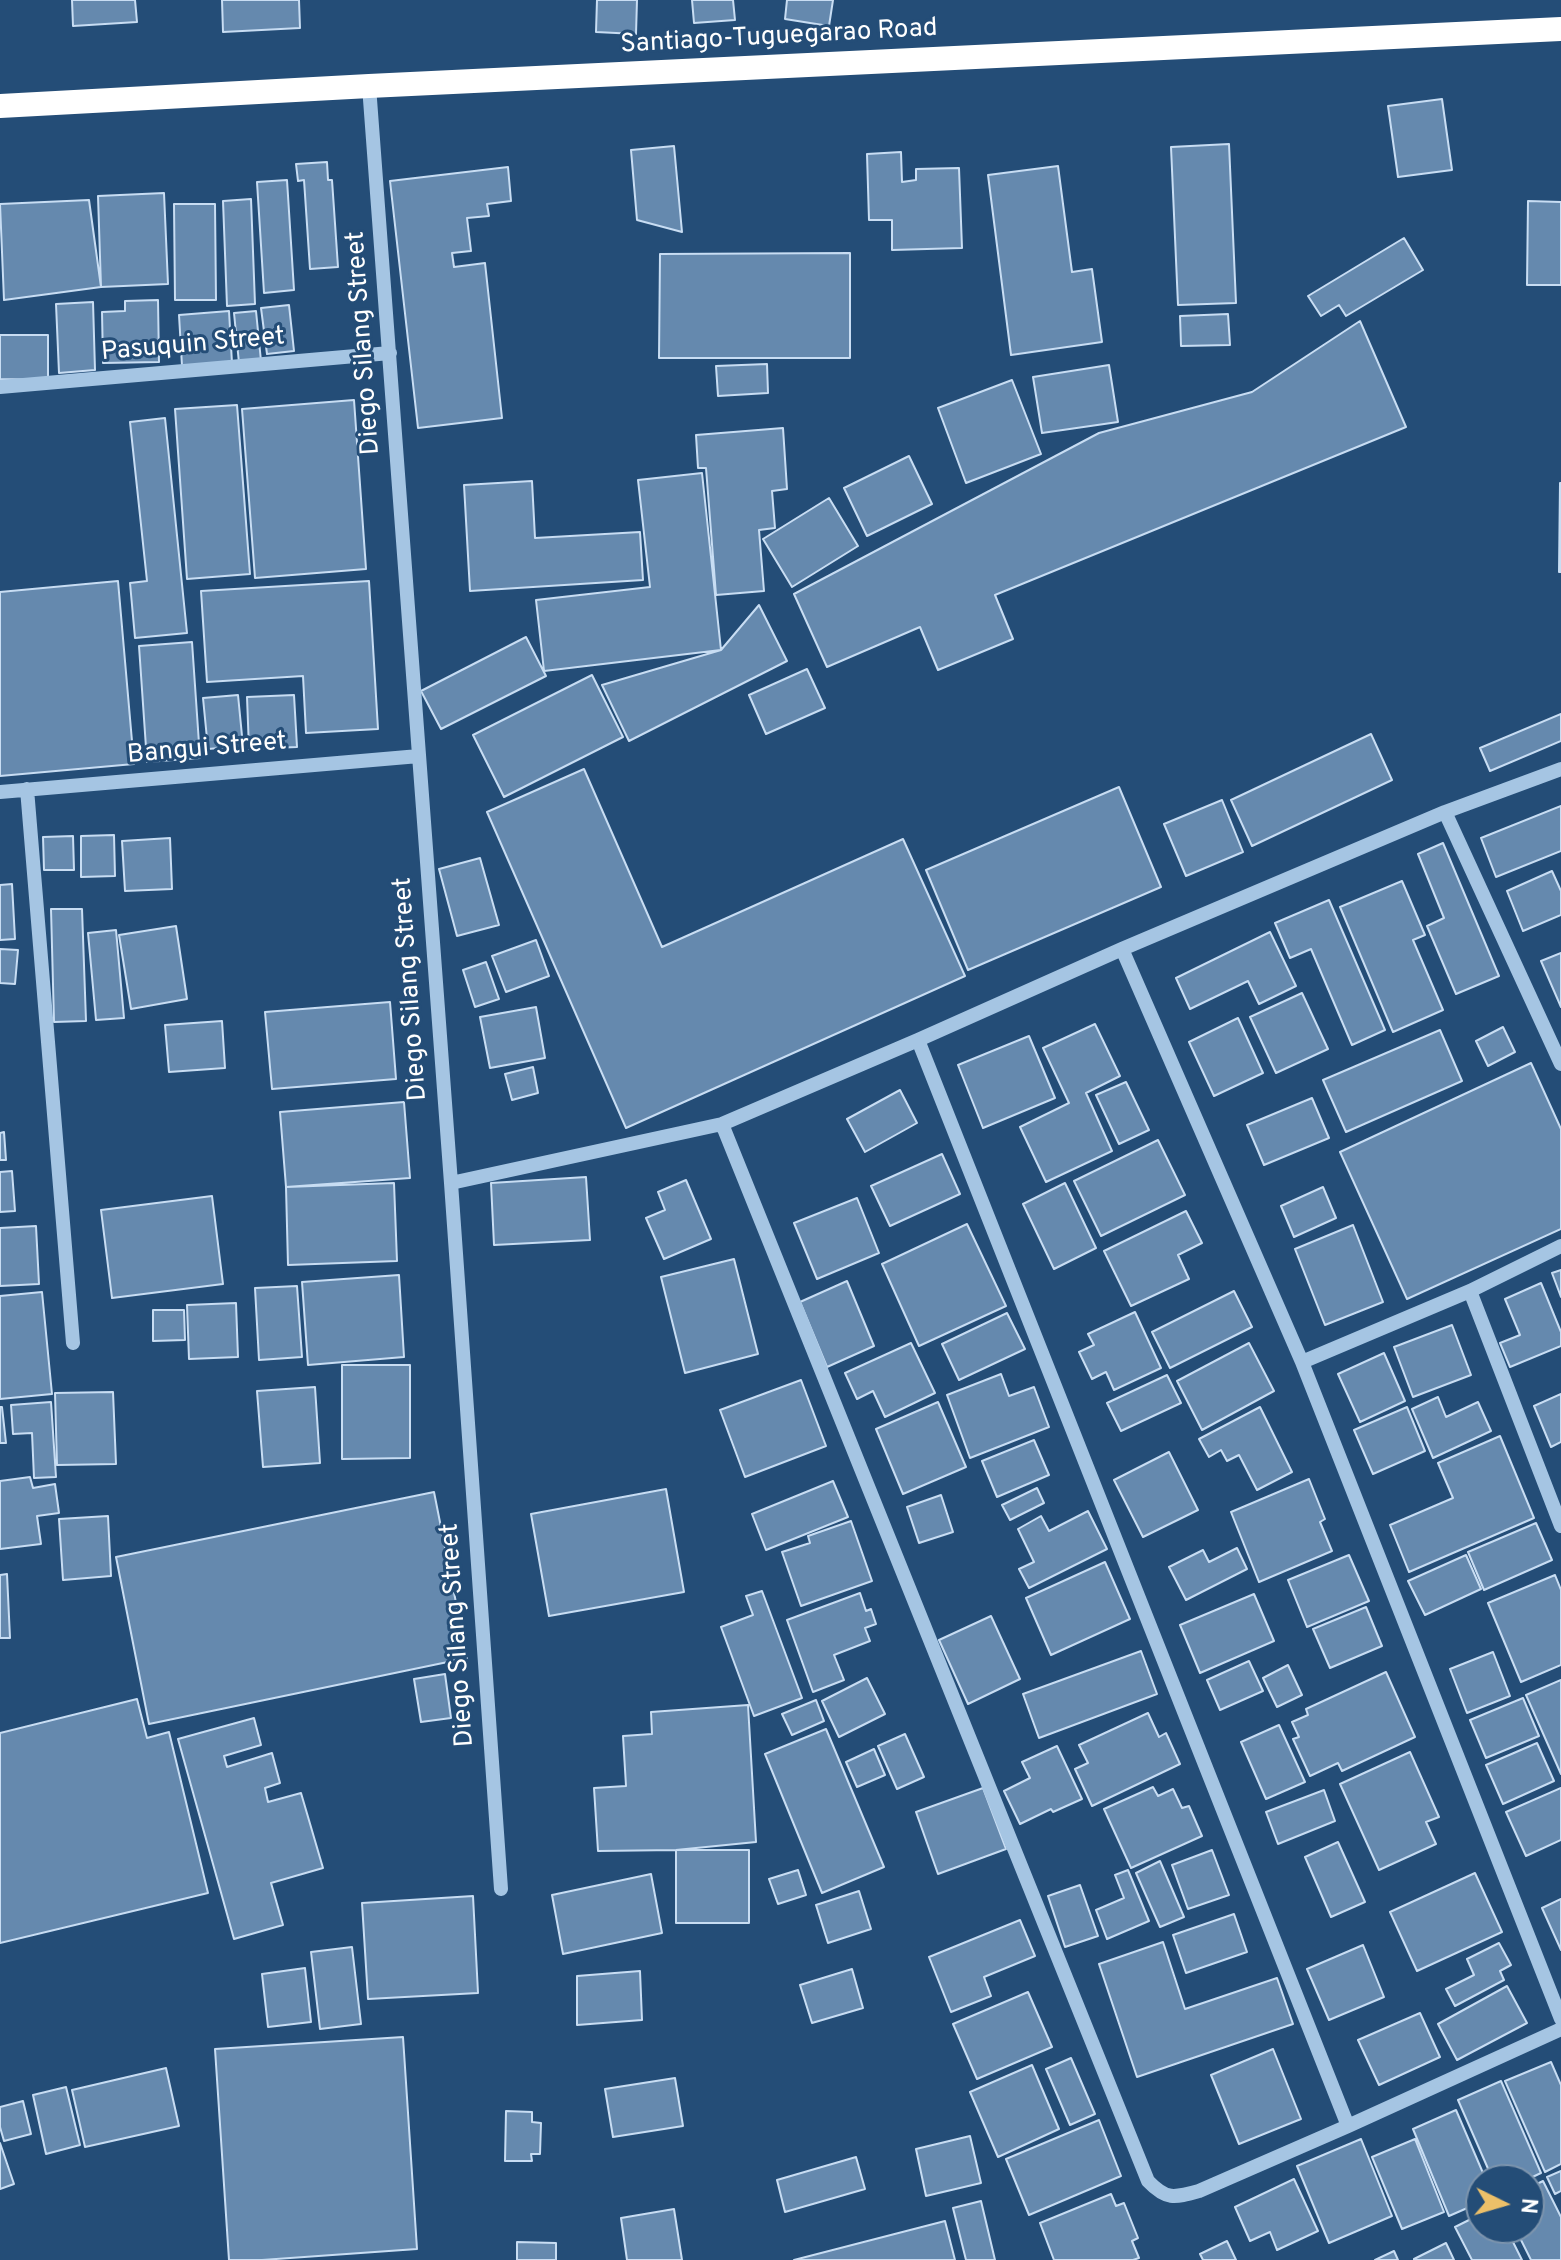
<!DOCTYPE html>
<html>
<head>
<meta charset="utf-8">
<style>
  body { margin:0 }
  #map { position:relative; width:1561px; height:2260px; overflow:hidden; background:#244d77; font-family:Overpass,sans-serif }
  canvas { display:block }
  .north { position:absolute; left:1465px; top:2164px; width:80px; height:80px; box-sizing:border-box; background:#244d77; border:2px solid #7c94ad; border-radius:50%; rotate:95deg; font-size:22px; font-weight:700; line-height:32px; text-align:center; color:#fff }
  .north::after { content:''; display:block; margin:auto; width:28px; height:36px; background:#edc069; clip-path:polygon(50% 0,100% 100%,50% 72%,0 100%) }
</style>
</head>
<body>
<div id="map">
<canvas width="1561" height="2260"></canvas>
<div class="north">N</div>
</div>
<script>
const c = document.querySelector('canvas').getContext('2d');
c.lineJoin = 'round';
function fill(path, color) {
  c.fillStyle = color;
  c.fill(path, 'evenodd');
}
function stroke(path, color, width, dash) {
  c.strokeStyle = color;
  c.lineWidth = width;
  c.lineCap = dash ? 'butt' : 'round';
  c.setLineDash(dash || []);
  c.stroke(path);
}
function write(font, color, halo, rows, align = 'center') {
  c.font = font + ' Overpass,sans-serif';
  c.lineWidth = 6;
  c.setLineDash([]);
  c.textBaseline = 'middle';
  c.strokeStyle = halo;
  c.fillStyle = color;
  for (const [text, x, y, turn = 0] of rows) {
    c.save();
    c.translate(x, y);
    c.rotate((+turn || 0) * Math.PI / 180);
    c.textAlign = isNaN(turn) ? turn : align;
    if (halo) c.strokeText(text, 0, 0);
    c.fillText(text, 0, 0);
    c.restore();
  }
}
const building = new Path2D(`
  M72 0H135L137 22 73 26Z
  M222 0H299L300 28 223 32Z
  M597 0H637L636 34 596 32Z
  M692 0H733L735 20 694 23Z
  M787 0H833L829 26 785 19Z
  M1442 99 1452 170 1398 177 1388 106Z
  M1229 144 1236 303 1178 305 1171 147Z
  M674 146 682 232 637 220 631 150Z
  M901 152 902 182 916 180V169L959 168 962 248 892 250V220H869L867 154Z
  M327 162 328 180H332L338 267 310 269 304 180 298 181 296 164Z
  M1058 166 1072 272 1092 269 1102 342 1011 355 988 175Z
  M508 167 511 201 487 204 489 216 467 218 471 251 452 253 454 267 485 263 502 418 418 428 390 181Z
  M287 180 294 290 264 293 257 182Z
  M164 193 168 284 101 287 98 196Z
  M251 199 255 304 227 306 223 201Z
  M89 200 101 287 4 300 0 204Z
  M1528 201 1561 202V285H1527Z
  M174 204H215L216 300H175Z
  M1404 238 1423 270 1346 316 1339 305 1321 316 1308 296Z
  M850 253V358H659L660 254Z
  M158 300 159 362 103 363 102 312 125 311V301Z
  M93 302 95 370 59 373 56 304Z
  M289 305 294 351 267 354 261 308Z
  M229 311 232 363 182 366 179 315Z
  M256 311 261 361 239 363 234 313Z
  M1228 314 1230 345 1181 346 1180 316Z
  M1360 321 1406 427 995 595 1013 639 938 670 920 627 827 667 794 594 1099 433 1252 392Z
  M0 335H48V380L0 379Z
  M767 364 768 393 718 396 716 366Z
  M1109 365 1118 422 1042 433 1033 377Z
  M1012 380 1041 454 966 483 938 408Z
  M354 400 366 569 255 578 242 409Z
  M237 405 250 574 187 579 175 409Z
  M165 418 187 633 135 638 130 583 147 581 130 422Z
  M783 428 787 489 772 491 775 528 759 530 764 591 716 595 706 468H698L696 435Z
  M909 456 932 504 867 536 844 488Z
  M702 473 721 650 544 671 536 600 650 587 638 480Z
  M532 481 535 538 640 532 643 580 470 591 464 485Z
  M1560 483H1561V572H1559Z
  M829 498 858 546 792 587 763 539Z
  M118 581 134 764 0 776V592Z
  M369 581 378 729 306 733 303 676 207 682 201 591Z
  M759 605 787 661 629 741 602 685 721 650Z
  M526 637 546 676 441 729 421 691Z
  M192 642 200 758 147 762 139 646Z
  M807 669 825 708 766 734 749 695Z
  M592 675 623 737 504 797 473 735Z
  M238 695 243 746 208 749 203 698Z
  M294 695 297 747 249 749 247 697Z
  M1561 714V741L1490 771 1480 748Z
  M1371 734 1392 780 1252 846 1231 800Z
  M584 769 662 947 903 839 965 976 626 1128 487 812Z
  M1119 787 1161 887 968 970 926 870Z
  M1222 800 1243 852 1186 876 1164 824Z
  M1561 806V851L1496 877 1481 838Z
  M114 835 115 876 81 877V836Z
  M73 836 74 870H44L43 837Z
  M170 838 172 889 125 891 122 841Z
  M1443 843 1499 976 1456 994 1427 926 1444 918 1418 854Z
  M480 858 499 925 457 936 439 869Z
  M1552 871 1561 891V915L1523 931 1507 891Z
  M1402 881 1425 935 1413 940 1443 1010 1393 1032 1340 907Z
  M12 884 15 939 0 940V885Z
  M1329 900 1385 1030 1352 1045 1311 949 1290 958 1275 923Z
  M51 909H82L86 1021 54 1022Z
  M176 926 187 999 131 1009 119 935Z
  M116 930 124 1018 96 1020 88 933Z
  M1270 932 1296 986 1259 1004 1248 981 1190 1009 1176 978Z
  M536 940 549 976 506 992 492 956Z
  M0 949 18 950 15 984 0 983Z
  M1561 953V1007L1541 961Z
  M486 962 499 999 475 1007 463 970Z
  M1302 993 1328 1049 1276 1073 1250 1017Z
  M390 1002 396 1079 272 1089 265 1012Z
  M536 1007 545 1058 490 1068 480 1017Z
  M1238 1018 1263 1073 1214 1096 1189 1042Z
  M222 1021 225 1068 169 1072 165 1025Z
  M1095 1024 1120 1076 1086 1093 1112 1151 1046 1182 1020 1127 1069 1103 1043 1048Z
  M1503 1027 1515 1052 1488 1066 1476 1041Z
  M1440 1030 1462 1081 1346 1132 1323 1080Z
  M1029 1036 1055 1098 983 1128 958 1065Z
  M1531 1063 1561 1129V1229L1407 1299 1340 1152Z
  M533 1067 538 1093 512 1100 505 1074Z
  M1126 1082 1149 1130 1119 1144 1096 1095Z
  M900 1090 917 1123 865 1152 847 1119Z
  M1312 1098 1329 1138 1264 1165 1247 1125Z
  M404 1102 410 1178 286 1187 280 1112Z
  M4 1132 6 1160H0V1133Z
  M1158 1140 1185 1195 1101 1236 1074 1181Z
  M942 1154 960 1194 890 1226 871 1186Z
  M12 1171 15 1211 0 1212V1172Z
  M586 1177 590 1240 494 1245 491 1183Z
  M686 1180 711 1239 664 1259 646 1218 665 1210 658 1192Z
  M394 1183 397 1261 288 1265 286 1187Z
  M1065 1183 1096 1248 1054 1269 1023 1204Z
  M1323 1187 1336 1218 1294 1237 1281 1206Z
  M212 1196 223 1284 112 1298 101 1210Z
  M857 1198 879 1253 817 1279 794 1223Z
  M1186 1211 1202 1243 1178 1255 1189 1279 1131 1306 1104 1251Z
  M967 1224 1006 1306 919 1346 882 1264Z
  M1353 1225 1383 1302 1325 1325 1295 1249Z
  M36 1226 39 1284 0 1286V1228Z
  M734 1259 758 1354 685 1373 661 1277Z
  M1561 1270V1297L1552 1273Z
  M399 1275 404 1357 308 1365 302 1282Z
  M847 1281 874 1346 827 1367 800 1302Z
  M1541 1283 1561 1332V1346L1510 1367 1500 1343 1520 1335 1505 1299Z
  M297 1286 302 1357 259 1360 255 1288Z
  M1234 1291 1252 1327 1170 1368 1152 1332Z
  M42 1292 52 1394 0 1399V1296Z
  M236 1303 238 1357 189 1359 187 1305Z
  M153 1310H184L185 1340 153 1341Z
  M1135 1312 1161 1368 1114 1390 1106 1372 1092 1379 1079 1352 1094 1345 1088 1334Z
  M1007 1313 1025 1349 959 1380 942 1344Z
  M1452 1325 1471 1375 1413 1397 1394 1347Z
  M911 1343 935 1393 885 1417 873 1391 857 1399 845 1373Z
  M1249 1343 1274 1391 1202 1430 1177 1381Z
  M1384 1353 1405 1401 1360 1422 1338 1374Z
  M342 1365H410V1458L342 1459Z
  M1001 1374 1009 1396 1034 1387 1049 1427 970 1458 947 1395Z
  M1167 1375 1181 1403 1121 1431 1107 1403Z
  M801 1380 826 1446 745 1477 720 1410Z
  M315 1387 320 1463 263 1467 257 1391Z
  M113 1392 116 1464 57 1465 55 1393Z
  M1561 1394V1442L1551 1447 1534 1406Z
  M1438 1397 1446 1417 1478 1402 1491 1431 1433 1458 1412 1409Z
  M51 1402 56 1477 34 1478 32 1433 13 1434 11 1405Z
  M938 1402 966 1467 903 1494 876 1429Z
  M0 1407H2L6 1443H0Z
  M1260 1407 1292 1472 1257 1490 1239 1455 1227 1461 1221 1450 1209 1457 1199 1439Z
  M1407 1407 1425 1451 1373 1474 1354 1430Z
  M1500 1436 1534 1518 1409 1572 1390 1525 1453 1498 1438 1463Z
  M1034 1440 1049 1475 997 1497 982 1461Z
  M1169 1452 1198 1510 1143 1537 1114 1480Z
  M30 1477 33 1488 55 1484 59 1513 37 1516 41 1544 0 1549V1481Z
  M1309 1479 1325 1519 1320 1522 1332 1551 1259 1582 1231 1512Z
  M833 1481 848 1517 766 1550 752 1514Z
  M1037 1488 1044 1503 1010 1520 1002 1505Z
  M666 1489 684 1592 549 1616 531 1514Z
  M434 1492 467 1658 149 1724 116 1557Z
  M941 1495 953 1532 919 1543 907 1507Z
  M1088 1511 1107 1549 1029 1588 1019 1569 1034 1562 1018 1529 1041 1516 1049 1531Z
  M108 1516 111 1576 63 1580 59 1519Z
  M851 1521 872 1581 801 1606 782 1552 810 1543 808 1536Z
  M1536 1523 1552 1560 1484 1590 1468 1552Z
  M1237 1548 1247 1569 1186 1600 1169 1567 1203 1550 1209 1562Z
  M1349 1555 1369 1601 1307 1627 1288 1580Z
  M1466 1555 1481 1589 1425 1615 1408 1581Z
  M1105 1562 1130 1619 1051 1655 1026 1598Z
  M7 1574 10 1638H0V1575Z
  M1555 1575 1561 1590V1665L1521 1682 1488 1603Z
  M762 1591 802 1698 754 1716 721 1627 753 1615 746 1596Z
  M860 1593 866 1611 871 1609 876 1624 865 1628 870 1641 834 1655 844 1680 813 1692 787 1620Z
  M1254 1594 1274 1641 1200 1673 1180 1625Z
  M1366 1607 1382 1646 1330 1668 1313 1629Z
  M991 1616 1020 1679 968 1704 939 1640Z
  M1141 1651 1157 1694 1039 1738 1023 1694Z
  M1493 1652 1510 1696 1467 1713 1450 1669Z
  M1249 1661 1263 1691 1220 1710 1207 1680Z
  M1288 1665 1302 1695 1277 1707 1263 1678Z
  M1386 1672 1415 1737 1342 1771 1338 1763 1310 1776 1293 1739 1299 1737 1292 1722 1308 1715 1306 1709Z
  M445 1674 451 1718 421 1722 414 1679Z
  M867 1678 885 1714 839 1737 822 1701Z
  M1561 1680V1774L1526 1695Z
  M1523 1698 1539 1736 1486 1758 1470 1720Z
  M137 1699 147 1738 169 1732 208 1893 0 1943V1733Z
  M816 1700 824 1721 792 1735 782 1714Z
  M748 1705 756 1842 676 1850 598 1851 594 1788 626 1786 623 1736 652 1734 651 1712Z
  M1148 1713 1159 1737 1166 1733 1180 1764 1092 1806 1075 1769 1088 1763 1079 1745Z
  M254 1718 261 1745 224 1756 227 1767 272 1753 280 1783 265 1788 268 1802 301 1793 323 1868 271 1883 283 1925 234 1939 178 1739Z
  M1279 1725 1305 1782 1266 1799 1241 1742Z
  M826 1729 884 1867 822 1893 765 1754Z
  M905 1734 924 1777 897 1789 878 1746Z
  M1537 1743 1554 1781 1503 1804 1486 1765Z
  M1057 1746 1082 1799 1053 1812 1051 1809 1020 1824 1004 1791 1030 1778 1022 1762Z
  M874 1749 885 1775 857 1787 846 1762Z
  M1410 1752 1439 1817 1426 1822 1436 1844 1379 1870 1340 1784Z
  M1153 1787 1158 1796 1173 1789 1182 1808 1189 1806 1202 1836 1131 1868 1104 1809Z
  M983 1788 1006 1849 938 1874 916 1812Z
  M1561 1788V1840L1526 1856 1506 1812Z
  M1324 1790 1335 1821 1278 1844 1266 1812Z
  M1338 1842 1365 1902 1331 1917 1305 1857Z
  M676 1850H749V1923H676Z
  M1212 1850 1229 1895 1188 1909 1172 1865Z
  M1160 1861 1184 1917 1160 1927 1136 1873Z
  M798 1870 806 1895 778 1904 769 1879Z
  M1128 1870 1149 1921 1107 1939 1096 1910 1124 1898 1115 1875Z
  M1475 1873 1502 1932 1417 1971 1390 1912Z
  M651 1874 662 1933 563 1954 552 1895Z
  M1080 1885 1098 1936 1065 1947 1048 1896Z
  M859 1891 871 1929 828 1943 816 1905Z
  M473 1896 478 1993 368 1999 362 1903Z
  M1561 1899V1950L1542 1908Z
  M1234 1914 1247 1952 1186 1973 1173 1935Z
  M1020 1920 1035 1956 984 1977 991 1996 951 2012 929 1957Z
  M1163 1942 1185 2009 1277 1978 1293 2024 1137 2077 1099 1964Z
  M1499 1943 1511 1965 1500 1971 1504 1980 1455 2006 1446 1989 1474 1975 1467 1959Z
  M1363 1945 1384 1997 1329 2020 1307 1969Z
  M352 1947 361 2024 320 2029 311 1952Z
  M305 1968 311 2022 268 2027 262 1974Z
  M852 1969 863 2008 812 2023 800 1985Z
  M640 1971 642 2020 577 2025V1976Z
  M1507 1986 1527 2023 1457 2060 1438 2024Z
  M1028 1992 1052 2047 977 2079 953 2024Z
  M1420 2013 1440 2057 1379 2085 1358 2040Z
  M403 2037 417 2249 262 2260H229L215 2049Z
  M1273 2049 1301 2119 1239 2144 1211 2075Z
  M1071 2058 1095 2114 1070 2125 1046 2069Z
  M1551 2062 1561 2085V2164L1545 2172 1505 2081Z
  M1032 2065 1059 2129 998 2157 970 2092Z
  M166 2068 179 2126 85 2147 72 2090Z
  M675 2078 683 2126 613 2137 605 2089Z
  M1501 2081 1541 2173 1526 2180H1493L1458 2100Z
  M66 2087 80 2145 46 2154 33 2095Z
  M23 2101 31 2134 4 2141 0 2127V2107Z
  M1456 2110 1486 2180H1481V2202L1449 2216 1413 2129Z
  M506 2111 532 2112V2122L541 2123 540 2154H531L532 2161H505Z
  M1099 2120 1121 2176 1029 2215 1006 2159Z
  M970 2136 981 2183 926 2196 916 2149Z
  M1361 2139 1392 2216 1329 2243 1297 2166Z
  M1415 2139 1444 2212 1402 2229 1372 2157Z
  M0 2143 14 2184 0 2189Z
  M856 2157 865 2189 785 2212 777 2180Z
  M1561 2171V2191L1555 2194 1547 2177Z
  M1294 2179 1318 2231 1277 2250 1270 2232 1250 2241 1235 2207Z
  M1543 2181 1561 2217V2260H1531L1515 2228H1529V2188Z
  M1111 2194 1116 2206 1124 2203 1138 2238 1132 2241 1139 2258 1133 2260H1054L1040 2223Z
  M981 2201 995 2260H966L953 2208Z
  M674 2209 682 2260H627L621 2218Z
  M1481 2214V2228H1506L1522 2260H1472L1455 2227Z
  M945 2221 955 2260H794Z
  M1227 2241 1236 2260H1203L1200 2254Z
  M517 2242 556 2243V2260H517Z
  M1446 2243 1454 2260H1414V2259Z
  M1394 2251 1398 2260H1375Z`);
const minor = new Path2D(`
  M369 86 451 1183 501 1889
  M0 387 390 353
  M27 789 73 1343
  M0 792 419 756
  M1445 812 1561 1064
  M1122 949 1302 1362 1561 2019
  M918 1040 1348 2126
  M722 1124 1148 2181C1166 2200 1174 2198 1199 2191L1348 2126 1561 2029
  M451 1183 722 1124 918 1040 1122 949 1445 812 1561 769
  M1470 1291 1561 1526
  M1302 1362 1470 1291 1561 1246`);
const highway = new Path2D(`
  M0 106 369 86 1561 29`);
const streetNames = [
  ["Santiago-Tuguegarao Road",779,38,-3],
  ["Diego Silang Street",365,343,-94],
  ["Pasuquin Street",193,346,-5],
  ["Bangui Street",207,750,-5],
  ["Diego Silang Street",412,989,-94],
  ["Diego Silang Street",459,1635,-94]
];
fill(building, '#6589ae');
stroke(building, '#c8ddf3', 2);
stroke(minor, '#a5c5e3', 14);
stroke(highway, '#fff', 24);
write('26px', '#fff', '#244d77', streetNames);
</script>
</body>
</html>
